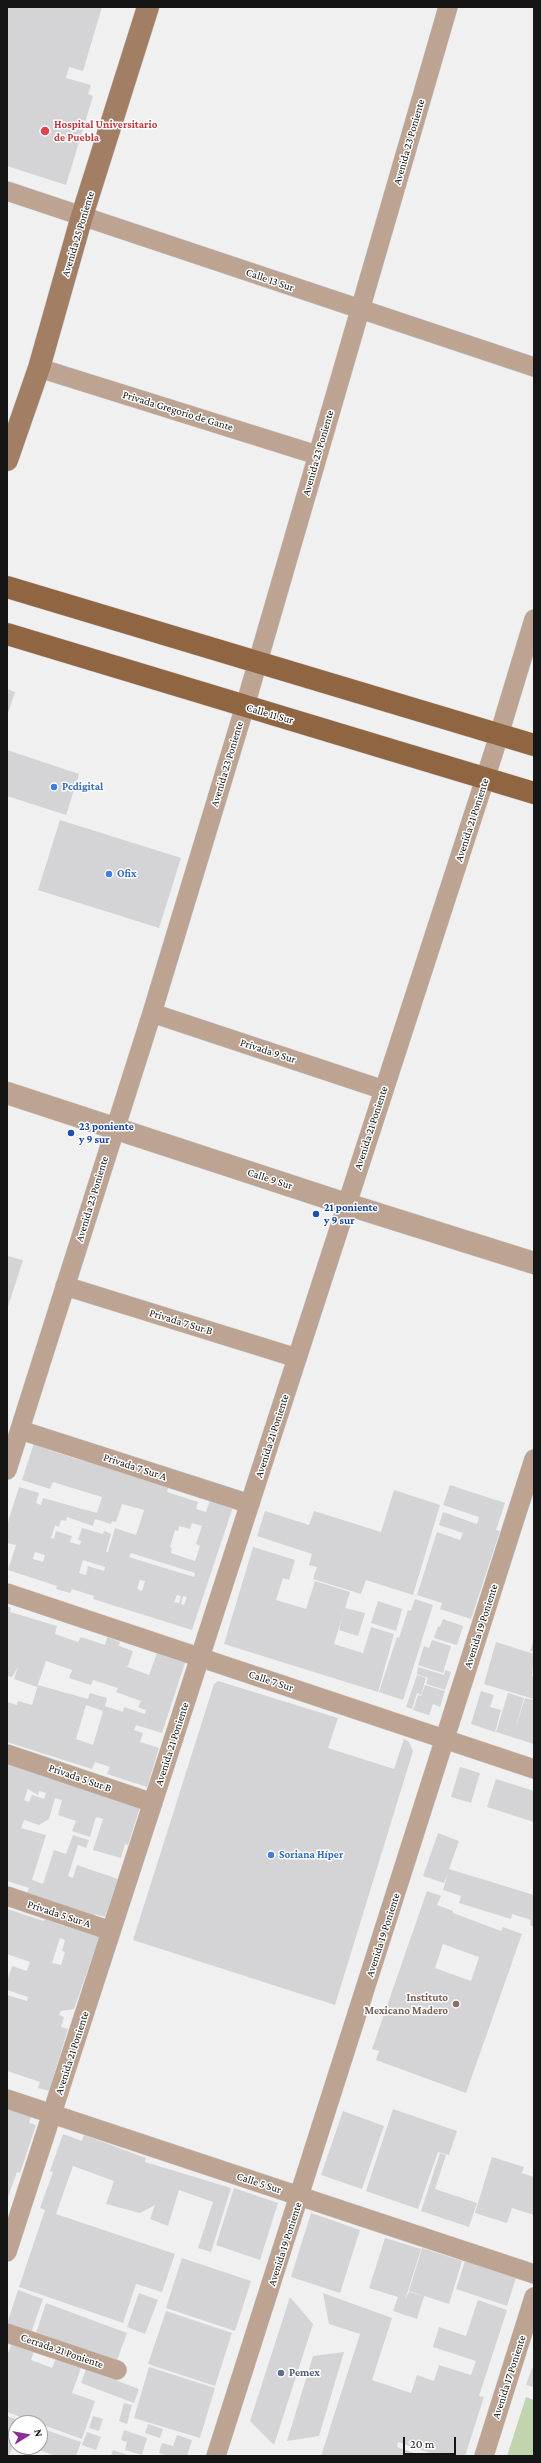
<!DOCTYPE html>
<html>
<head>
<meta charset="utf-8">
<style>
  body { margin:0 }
  #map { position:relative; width:541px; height:2463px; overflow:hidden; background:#f0f0f1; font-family:"Crimson Pro",serif }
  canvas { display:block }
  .frame { position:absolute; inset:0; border:8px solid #151516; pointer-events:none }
  .north { position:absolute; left:8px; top:2415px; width:40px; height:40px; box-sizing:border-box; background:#fff; border:1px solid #a1a1a2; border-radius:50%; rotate:79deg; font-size:11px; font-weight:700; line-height:16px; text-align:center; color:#151516 }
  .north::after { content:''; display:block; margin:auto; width:14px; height:18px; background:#8b2e98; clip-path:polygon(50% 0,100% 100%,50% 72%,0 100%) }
  .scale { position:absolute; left:403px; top:2437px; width:53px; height:18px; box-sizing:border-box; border:2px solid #151516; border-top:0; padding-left:5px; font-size:12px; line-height:14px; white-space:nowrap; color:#151516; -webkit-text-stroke:3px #fff; paint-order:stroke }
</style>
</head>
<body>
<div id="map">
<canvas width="541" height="2463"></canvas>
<div class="frame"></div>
<div class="north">N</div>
<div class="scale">20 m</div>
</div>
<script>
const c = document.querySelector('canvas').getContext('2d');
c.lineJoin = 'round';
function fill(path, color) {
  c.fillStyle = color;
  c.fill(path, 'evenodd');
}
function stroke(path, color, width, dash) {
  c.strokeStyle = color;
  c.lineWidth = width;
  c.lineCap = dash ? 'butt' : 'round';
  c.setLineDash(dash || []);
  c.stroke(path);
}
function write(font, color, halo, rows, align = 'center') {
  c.font = font + ' "Crimson Pro",serif';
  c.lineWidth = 3;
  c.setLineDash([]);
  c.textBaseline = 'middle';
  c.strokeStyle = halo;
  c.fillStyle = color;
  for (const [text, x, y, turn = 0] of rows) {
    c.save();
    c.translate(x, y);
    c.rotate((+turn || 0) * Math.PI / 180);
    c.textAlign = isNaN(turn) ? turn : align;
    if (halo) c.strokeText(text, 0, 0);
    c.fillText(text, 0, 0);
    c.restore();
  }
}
const green = new Path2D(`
  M526 2397 534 2400V2456H507Z`);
const building = new Path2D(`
  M7 7H102L83 71 69 67 66 78 91 85 88 94 93 96 66 185 7 166Z
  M7 689 15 692 7 716Z
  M7 750 79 774 66 815 7 796Z
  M60 820 181 858 159 928 38 890Z
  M7 1256 23 1260 7 1310Z
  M35 1440 51 1445 49 1450 83 1461 84 1457 170 1481 167 1492 198 1502 196 1509 206 1512 211 1497 234 1504 192 1630 93 1599 94 1596 72 1589 70 1593 56 1589 57 1586 8 1570 16 1545 7 1543V1525L19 1487 39 1493 36 1503 41 1505 43 1498 97 1513 102 1497 53 1482 50 1489 22 1480ZM122 1504 144 1510 136 1535 115 1528 108 1552H106L111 1534 104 1531 103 1534 82 1528 78 1540 81 1541 80 1545 70 1542 72 1536 56 1531 54 1539 51 1538 55 1525 59 1527 61 1520 66 1521 67 1517 93 1526 95 1519 111 1524 112 1521 116 1522ZM192 1523 202 1526 196 1544 200 1546 195 1561 171 1553 172 1548 170 1547 175 1530 178 1531 179 1526 190 1529ZM35 1552 45 1555 43 1562 33 1559ZM131 1553 195 1573 194 1577 129 1557ZM83 1560 105 1567 104 1571 88 1566 86 1575 79 1573ZM140 1580 145 1581 142 1591 137 1589ZM177 1595 181 1596 179 1603 174 1602ZM183 1596 187 1597 184 1605 181 1604Z
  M450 1485 505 1503 496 1530 500 1531 471 1619 440 1609 442 1603 417 1595 437 1532 460 1540 463 1533 439 1525 443 1512 477 1524 479 1517 443 1505Z
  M394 1490 440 1505 413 1595 366 1580 361 1594 313 1579 317 1567 309 1565 312 1554 257 1536 265 1511 309 1525 314 1511 381 1532Z
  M253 1547 295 1560 289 1580 283 1578 276 1600 306 1609 315 1581 350 1592 334 1644 363 1653 371 1627 394 1634 378 1692 224 1644Z
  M415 1599 433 1605 403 1700 379 1692 397 1637 399 1638 408 1610 411 1611Z
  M378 1601 402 1609 396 1631 371 1623Z
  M7 1606 11 1608 10 1612 57 1626 55 1634 78 1642 81 1637 105 1645 107 1637 120 1642 119 1646 133 1651 128 1666H125L149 1675 157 1653 185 1663 162 1733 136 1725 134 1730 143 1733 140 1742 159 1748 147 1787 107 1774 110 1767 95 1762 92 1769 7 1742V1702L17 1705 18 1701 32 1705 38 1685 88 1699 90 1693 107 1698 105 1706 123 1712 124 1707 145 1714 146 1710 138 1707 141 1701 116 1692 118 1688 93 1680 91 1685 69 1678 72 1670 46 1661 37 1687 14 1679 18 1667 12 1677 7 1676ZM86 1705 103 1711 93 1745 76 1739Z
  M345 1608 365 1613 358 1636 339 1630Z
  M443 1619 463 1626 457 1645 434 1638 438 1626 440 1627Z
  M432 1640 451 1646 443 1673 418 1665 424 1646 429 1648Z
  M534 1640V1652L530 1651Z
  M496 1642 534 1654 532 1676 534 1677V1699L484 1684Z
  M418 1667 444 1675 445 1670 451 1672 445 1690 426 1684 428 1678 417 1674Z
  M417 1675 426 1678 421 1695 417 1693 412 1709 406 1707Z
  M218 1681 338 1718 328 1748 394 1769 404 1739 409 1742 413 1751 335 2005 133 1940 214 1684Z
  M425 1685 445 1691 440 1707 433 1704 429 1715 413 1710 418 1695 421 1696Z
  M481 1691 494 1695 490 1707 501 1710 495 1732 471 1724Z
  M508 1693 524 1698 515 1730 525 1698 534 1700V1744L496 1732Z
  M7 1761 141 1804 128 1845 125 1844 121 1858 93 1850 103 1819 96 1817 90 1837 72 1831 76 1821 58 1815 62 1800 55 1798 49 1819 39 1825 24 1820 21 1828 46 1835 32 1880 43 1884 54 1850 66 1854 73 1835 89 1840 86 1848 78 1845 68 1876 73 1878 77 1865 118 1879 105 1917 95 1914 93 1918 26 1895 29 1888 7 1881ZM28 1789 38 1795 39 1791 46 1793 44 1799 32 1795 29 1802 24 1800Z
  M460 1767 480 1773 471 1803 451 1797Z
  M496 1779 534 1791V1822L487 1807Z
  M438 1833 459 1841 449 1869 534 1895V1927L530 1925 531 1920 512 1914 511 1919 459 1903 461 1896 443 1890 448 1874 444 1883 423 1876Z
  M427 1891 441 1896 437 1905 453 1911V1913L501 1931 503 1927 522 1934 466 2093 376 2060 379 2051 372 2049ZM443 1944 479 1957 471 1981 435 1968Z
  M7 1909 44 1921 45 1919 64 1926 66 1920 100 1935 74 2009 61 2011 59 2015 64 2017 61 2027 68 2029 49 2091 38 2088 40 2082 7 2071V1995L27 2001 28 1997 7 1990V1981L12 1966 27 1971 30 1962 7 1954ZM60 1938 65 1940 62 1951 65 1952 61 1965 52 1963Z
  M7 2106 31 2117 29 2123 36 2125 20 2173 17 2172 7 2200Z
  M393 2109 457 2131 449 2155 438 2152 418 2209 366 2191Z
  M343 2111 384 2126 362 2189 321 2175Z
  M63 2134 82 2141 84 2135 146 2158 145 2162 231 2188 211 2252 198 2248 213 2202 179 2190 168 2226 150 2219 155 2205 140 2213 106 2204 114 2181 73 2166 56 2214 175 2254 162 2292 136 2284 123 2323 19 2287 45 2210 40 2208 53 2172 50 2171Z
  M440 2153 446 2155 435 2189 477 2203 469 2227 421 2211Z
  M492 2157 524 2167 522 2173 534 2177V2215L512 2208 507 2223 475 2213Z
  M234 2188 278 2203 260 2260 216 2245Z
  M311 2213 360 2230 340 2293 291 2277Z
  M385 2238 421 2249 405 2300 409 2292 424 2296 417 2319 393 2311 398 2297 369 2288Z
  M422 2248 462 2261 449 2304 409 2291Z
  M182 2258 251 2281 235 2331 166 2308Z
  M465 2261 516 2278 507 2306 456 2289Z
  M18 2290 43 2299 31 2333 7 2324Z
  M139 2293 158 2300 145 2334 127 2327Z
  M323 2293 392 2318 372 2380 411 2393 417 2375 434 2381 439 2365 471 2375 476 2361 433 2347 439 2327 466 2336 478 2300 507 2310 479 2396 484 2397 465 2456H439L398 2442 397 2447 423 2456H321L360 2334 329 2324Z
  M290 2297 313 2324 274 2445 250 2421Z
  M46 2303 127 2333 116 2363 36 2333Z
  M166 2311 232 2333 215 2386 148 2364Z
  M14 2337 36 2345 31 2360 52 2368 57 2356 82 2365 72 2393 95 2401 82 2439 7 2412V2356Z
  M344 2352 319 2436 287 2441 313 2356Z
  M149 2367 215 2388 200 2438 134 2418Z
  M532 2368 534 2369V2387L526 2385Z
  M86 2369 139 2389 134 2403 81 2383Z
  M124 2403 132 2405 127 2424 119 2421Z
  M7 2416 26 2423H16V2442H14L9 2456H7Z
  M93 2416 103 2419 99 2431 89 2428Z
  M148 2424 163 2429 160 2438 145 2433Z
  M40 2428 81 2442 76 2456H56L31 2447H40Z
  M124 2430 147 2438 142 2455 125 2450 127 2442 121 2440Z
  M87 2432 101 2437 96 2450 82 2445Z
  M177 2435 192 2440 187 2456H168L159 2453 162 2443 173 2446Z
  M113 2450 131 2456H111Z`);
const minor = new Path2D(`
  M7 191 534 367
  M39 368 317 455
  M152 1013 384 1090
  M65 1286 297 1358
  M20 1430 250 1504
  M7 1470 152 1013 245 706 448 7
  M7 1593 534 1769
  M7 1754 153 1803
  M7 1896 111 1931
  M7 2099 534 2274
  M7 2252 495 748 534 619
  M7 2333 117 2370
  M216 2456 534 1459
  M484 2456 534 2297`);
const tertiary = new Path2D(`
  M7 1093 346 1204 534 1263`);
const secondary = new Path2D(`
  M7 460 39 368 82 216 148 7`);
const primary = new Path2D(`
  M7 587 534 745
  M7 634 534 793`);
const markers = [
  [45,131,5,"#e0444e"],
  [54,787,4,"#3f7fe0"],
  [109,874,4,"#3f7fe0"],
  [71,1133,4,"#1a4fb4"],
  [316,1214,4,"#1a4fb4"],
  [271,1855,4,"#3f7fe0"],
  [456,2004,4,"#8d6e63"],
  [281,2373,4,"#5c6f8a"]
];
const healthNames = [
  ["Hospital Universitario",54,125],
  ["de Puebla",54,138]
];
const streetNames = [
  ["Avenida 23 Poniente",409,142,-74],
  ["Avenida 25 Poniente",78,234,-73],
  ["Calle 13 Sur",270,280,19],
  ["Privada Gregorio de Gante",178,411,17],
  ["Avenida 23 Poniente",318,453,-74],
  ["Calle 11 Sur",270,714,16],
  ["Avenida 23 Poniente",227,764,-73],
  ["Avenida 21 Poniente",472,820,-72],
  ["Privada 9 Sur",268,1051,18],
  ["Avenida 21 Poniente",371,1128,-72],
  ["Calle 9 Sur",270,1179,18],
  ["Avenida 23 Poniente",92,1199,-73],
  ["Privada 7 Sur B",181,1322,17],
  ["Avenida 21 Poniente",272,1436,-72],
  ["Privada 7 Sur A",135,1467,18],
  ["Avenida 19 Poniente",481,1626,-72],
  ["Calle 7 Sur",271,1681,18],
  ["Avenida 21 Poniente",172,1744,-72],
  ["Privada 5 Sur B",80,1778,19],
  ["Privada 5 Sur A",59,1914,18],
  ["Avenida 19 Poniente",383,1935,-72],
  ["Avenida 21 Poniente",72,2053,-72],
  ["Calle 5 Sur",259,2183,18],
  ["Avenida 19 Poniente",285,2244,-72],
  ["Cerrada 21 Poniente",62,2351,19],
  ["Avenida 17 Poniente",509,2377,-72]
];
const shopNames = [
  ["Pcdigital",62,787],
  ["Ofix",117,874],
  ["Soriana Híper",279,1855]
];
const transitNames = [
  ["23 poniente",79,1127],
  ["y 9 sur",79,1140],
  ["21 poniente",324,1208],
  ["y 9 sur",324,1221]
];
const educationNames = [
  ["Instituto",448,1998],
  ["Mexicano Madero",448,2011]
];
const serviceNames = [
  ["Pemex",289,2373]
];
fill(green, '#c2d4ad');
fill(building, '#d4d4d6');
stroke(minor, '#cdcdce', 20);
stroke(tertiary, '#cdcdce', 23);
stroke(secondary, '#cdcdce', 23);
stroke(primary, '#cdcdce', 23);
stroke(minor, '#bda492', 19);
stroke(tertiary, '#bda492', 22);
stroke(secondary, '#a27f64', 22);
stroke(primary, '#8f6542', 22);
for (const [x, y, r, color] of markers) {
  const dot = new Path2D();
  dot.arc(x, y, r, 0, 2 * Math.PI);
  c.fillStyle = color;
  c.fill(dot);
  stroke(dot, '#fff', 1.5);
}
write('bold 11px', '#be3a42', '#fff', healthNames, 'left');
write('11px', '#151516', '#fff', streetNames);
write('bold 11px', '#366cbe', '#fff', shopNames, 'left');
write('bold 11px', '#164399', '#fff', transitNames, 'left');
write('bold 11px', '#785e54', '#fff', educationNames, 'right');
write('bold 11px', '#4e5e75', '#fff', serviceNames, 'left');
</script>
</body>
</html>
